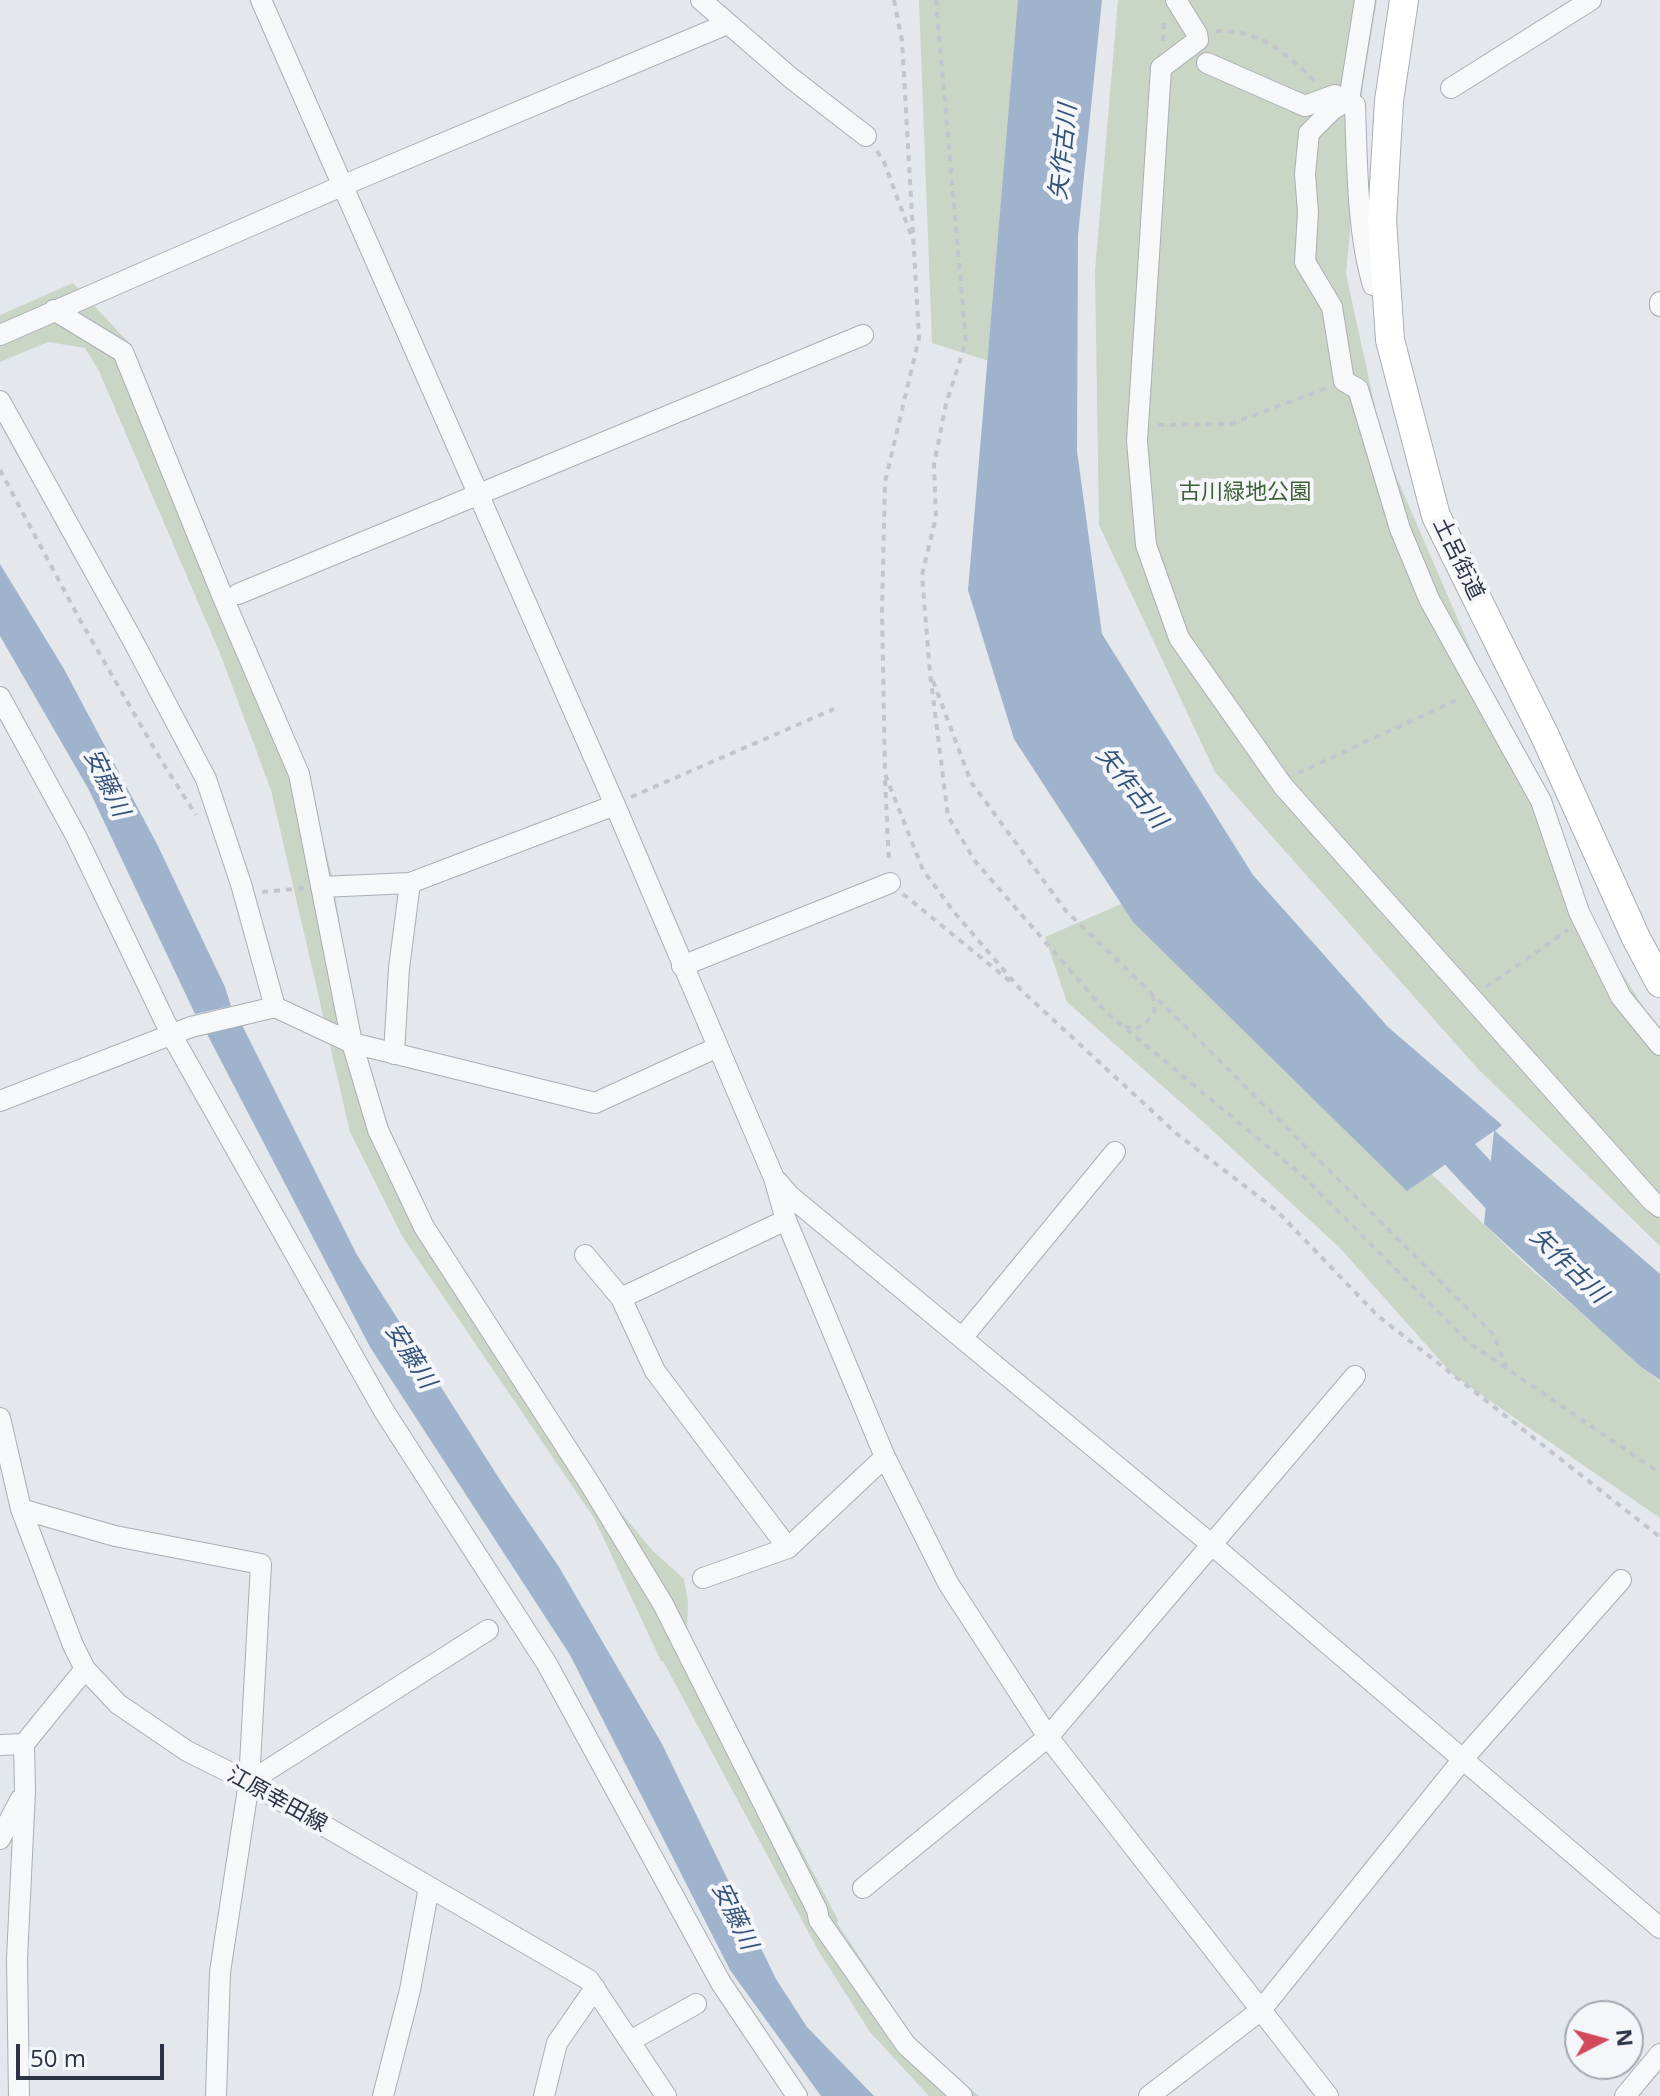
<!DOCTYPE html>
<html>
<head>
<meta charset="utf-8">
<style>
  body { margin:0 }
  #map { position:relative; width:1660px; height:2096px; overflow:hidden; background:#e4e7ec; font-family:"Open Sans",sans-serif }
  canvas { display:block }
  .north { position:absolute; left:1564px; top:2000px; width:80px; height:80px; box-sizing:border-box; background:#f4f6f9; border:2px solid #a4a8b1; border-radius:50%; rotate:84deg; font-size:22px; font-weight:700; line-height:32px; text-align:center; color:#2b3445 }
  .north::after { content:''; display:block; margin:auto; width:28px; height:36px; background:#d1495b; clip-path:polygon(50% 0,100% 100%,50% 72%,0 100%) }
  .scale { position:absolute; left:16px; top:2044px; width:148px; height:36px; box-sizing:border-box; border:4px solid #2b3445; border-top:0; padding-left:10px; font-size:24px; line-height:28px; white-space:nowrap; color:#2b3445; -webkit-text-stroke:6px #f4f6f9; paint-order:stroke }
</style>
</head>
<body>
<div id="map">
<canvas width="1660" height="2096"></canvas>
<div class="north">N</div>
<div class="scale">50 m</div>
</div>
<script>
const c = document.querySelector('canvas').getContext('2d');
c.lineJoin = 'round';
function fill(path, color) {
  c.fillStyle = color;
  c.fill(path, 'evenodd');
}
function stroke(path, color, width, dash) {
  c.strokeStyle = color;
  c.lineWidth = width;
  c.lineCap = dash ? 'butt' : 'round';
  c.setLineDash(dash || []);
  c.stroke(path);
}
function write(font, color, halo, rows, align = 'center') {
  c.font = font + ' "Open Sans","Noto Sans JP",sans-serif';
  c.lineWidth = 8;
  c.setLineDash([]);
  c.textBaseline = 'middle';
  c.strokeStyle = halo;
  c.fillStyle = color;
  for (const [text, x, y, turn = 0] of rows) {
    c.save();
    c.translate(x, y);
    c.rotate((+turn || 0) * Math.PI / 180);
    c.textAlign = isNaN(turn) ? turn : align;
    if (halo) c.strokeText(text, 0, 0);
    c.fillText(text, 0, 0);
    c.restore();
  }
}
const green = new Path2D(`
  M919 0H1044L992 362 932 343Z
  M1118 0H1377L1363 85 1346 274 1384 448 1584 912 1660 1034V1246L1478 1069 1215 772 1099 525 1095 271Z
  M73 283 131 345 188 492 304 766 333 880 353 1011 380 1109 442 1240 612 1502 652 1550 684 1579 688 1603 687 1631 838 1920 837 1923 917 2043 979 2096H929L870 2032 818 1950 663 1661H661L594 1518 402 1236 350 1132 271 790 221 656 99 371 85 348 48 342 0 362V315Z
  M1142 895 1524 1263 1660 1382V1518L1454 1376 1340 1248 1201 1120 1067 1002 1045 937Z`);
const water = new Path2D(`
  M1018 0H1102L1078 235 1077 451 1102 634 1253 875 1388 1027 1502 1125 1495 1131 1660 1274V1380L1640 1366 1484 1224 1494 1131 1407 1191 1133 922 1014 739 968 590Z
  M0 564 64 669 158 846 225 987 231 1006 195 1014 89 790 0 636Z
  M241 1023 357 1255 502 1483 559 1567 662 1744 776 1979 807 2027 874 2096H821L730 1970 570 1655 370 1347 207 1034Z`);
const river = new Path2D(`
  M1426 1118 1522 1221`);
const path = new Path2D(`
  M894 0 902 41 919 338 885 482 882 611 885 774 923 870 954 912 1021 990 1177 1134 1276 1210 1378 1316 1660 1537
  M936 0 966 342 946 404 934 465 936 517 922 575 930 673 948 816 975 861 1107 1013 1303 1176 1469 1343 1660 1473
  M1216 31C1261 30 1284 52 1315 81
  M1163 41 1164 18
  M877 151 884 162 914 243
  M1158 425 1230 424 1327 388
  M0 470 80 620 161 760 196 815
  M933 681 971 782 1066 911 1169 1010 1494 1335 1507 1369
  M1298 773 1461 698
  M885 780 889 863
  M631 797 834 709
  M262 892 305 888
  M903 894 1011 982
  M1486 987 1568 930
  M1125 1026 1135 1030C1149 1021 1160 1013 1152 995`);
const street = new Path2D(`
  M261 0 615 805 774 1178 786 1220 885 1457 948 1583 1048 1737 1328 2096
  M701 0 791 78 866 136
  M1176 0 1197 34 1198 40 1161 68 1137 441 1146 545 1179 638 1283 786 1652 1201 1660 1207
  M1365 0 1349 100 1332 110 1309 133 1305 174 1308 212 1305 262 1332 307 1344 381 1358 389 1400 529 1429 599 1541 801 1579 912 1621 997 1660 1045
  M1207 63 1305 106 1335 95 1355 105C1357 161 1357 232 1373 285L1387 289
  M1451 88 1591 0
  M1660 302V306
  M54 310 123 352 224 600 299 774 352 1043 378 1130 424 1227 590 1484 663 1604 817 1910 819 1920 906 2045 962 2096
  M0 335 344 185 727 24
  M0 401 132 639 206 779 241 884 275 1007
  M238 594 863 335
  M0 697 76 836 171 1034 384 1411 547 1664 721 1983 797 2096
  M410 883 615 805
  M321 887 410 883 399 968 394 1054
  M682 966 890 883
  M0 1101 191 1027 275 1007 352 1043 595 1103 718 1047
  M777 1181 790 1196 1211 1544 1660 1928
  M585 1255 621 1298 655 1371 788 1548
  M621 1298 786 1220
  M962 1338 1115 1152
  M0 1418 21 1509 73 1645 85 1669 118 1704 187 1751 249 1782 589 1980 666 2096
  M21 1509 115 1536 261 1564 249 1782 220 1972 216 2096
  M703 1578 788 1548 885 1457
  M0 1745 24 1744
  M249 1782 488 1630
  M0 1839 20 1800
  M863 1888 1048 1737 1355 1376
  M630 2041 696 2004
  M19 2096 17 1959 25 1791 24 1744 85 1669
  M383 2096 410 1990 429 1887
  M544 2096 557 2043 595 1988
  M1149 2096 1261 2010 1463 1759 1621 1580
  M1625 2096 1660 2054`);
const secondary = new Path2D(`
  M1404 0 1389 101 1382 220 1390 340 1436 516 1545 736 1636 938 1660 983`);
const parkNames = [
  ["古川緑地公園",1245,493]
];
const streetNames = [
  ["土呂街道",1458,559,64],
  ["江原幸田線",277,1800,29]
];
const waterNames = [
  ["矢作古川",1064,152,-84],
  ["安藤川",106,783,64],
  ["矢作古川",1131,788,51],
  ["矢作古川",1568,1266,44],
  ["安藤川",410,1356,58],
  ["安藤川",734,1916,64]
];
fill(green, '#c9d6c5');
fill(water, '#9fb4cc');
stroke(river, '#9fb4cc', 36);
stroke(street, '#a9aeb7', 22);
stroke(secondary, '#a9aeb7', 30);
stroke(path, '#c2c5cb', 4, [6, 6]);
stroke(street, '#f7f8fa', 20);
stroke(secondary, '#fff', 28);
write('22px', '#3f6138', '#f4f6f9', parkNames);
write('22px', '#2b3445', '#f4f6f9', streetNames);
write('italic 24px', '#34527a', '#f4f6f9', waterNames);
</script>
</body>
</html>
